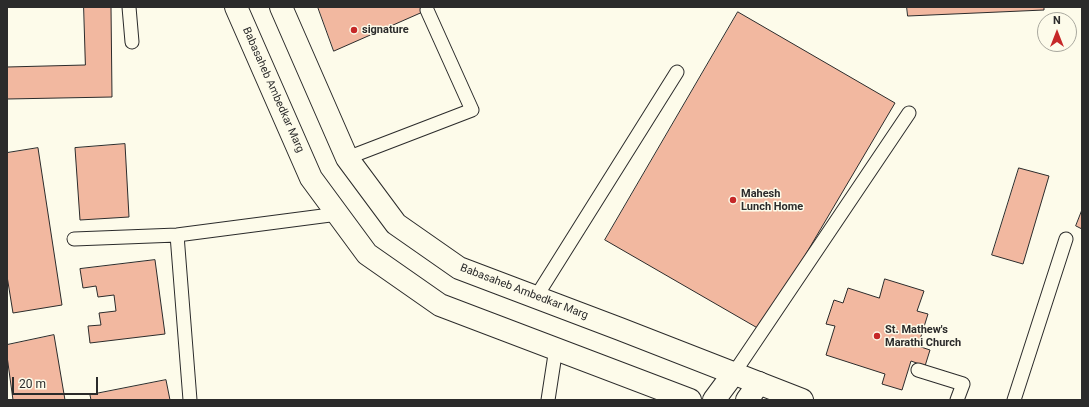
<!DOCTYPE html>
<html>
<head>
<meta charset="utf-8">
<style>
  body { margin:0 }
  #map { position:relative; width:1089px; height:407px; overflow:hidden; background:#fdfbea; font-family:Roboto,sans-serif }
  canvas { display:block }
  .frame { position:absolute; inset:0; border:8px solid #2b2b2b; pointer-events:none }
  .north { position:absolute; left:1037px; top:12px; width:40px; height:40px; box-sizing:border-box; background:#fdfbea; border:1px solid #a9a89e; border-radius:50%; rotate:0deg; font-size:11px; font-weight:700; line-height:16px; text-align:center; color:#2b2b2b }
  .north::after { content:''; display:block; margin:auto; width:14px; height:18px; background:#c62828; clip-path:polygon(50% 0,100% 100%,50% 72%,0 100%) }
  .scale { position:absolute; left:12px; top:377px; width:86px; height:18px; box-sizing:border-box; border:2px solid #2b2b2b; border-top:0; padding-left:5px; font-size:12px; line-height:14px; white-space:nowrap; color:#2b2b2b; -webkit-text-stroke:3px #fdfbea; paint-order:stroke }
</style>
</head>
<body>
<div id="map">
<canvas width="1089" height="407"></canvas>
<div class="frame"></div>
<div class="north">N</div>
<div class="scale">20 m</div>
</div>
<script>
const c = document.querySelector('canvas').getContext('2d');
c.lineJoin = 'round';
function fill(path, color) {
  c.fillStyle = color;
  c.fill(path, 'evenodd');
}
function stroke(path, color, width, dash) {
  c.strokeStyle = color;
  c.lineWidth = width;
  c.lineCap = dash ? 'butt' : 'round';
  c.setLineDash(dash || []);
  c.stroke(path);
}
function write(font, color, halo, rows, align = 'center') {
  c.font = font + ' Roboto,sans-serif';
  c.lineWidth = 3;
  c.setLineDash([]);
  c.textBaseline = 'middle';
  c.strokeStyle = halo;
  c.fillStyle = color;
  for (const [text, x, y, turn = 0] of rows) {
    c.save();
    c.translate(x, y);
    c.rotate((+turn || 0) * Math.PI / 180);
    c.textAlign = isNaN(turn) ? turn : align;
    if (halo) c.strokeText(text, 0, 0);
    c.fillText(text, 0, 0);
    c.restore();
  }
}
const building = new Path2D(`
  M84 7H111L112 97 7 99V67L85 65Z
  M318 7H434L334 51Z
  M907 7H1044V10L908 16Z
  M738 12 895 103 761 330 605 240Z
  M125 144 129 217 80 220 75 148Z
  M38 148 62 305 13 313 7 276V153Z
  M1019 168 1049 176 1023 264 992 255Z
  M1082 210V229L1076 226Z
  M155 260 165 334 90 343 88 326 101 325 99 313 116 311 114 295 98 297 96 286 83 288 80 269Z
  M885 279 924 291 917 311 928 314 918 346 930 350 925 366 911 361 902 390 882 384 885 374 826 355 835 326 826 324 834 300 843 303 848 288 879 298Z
  M54 335 65 400H13L7 356V345Z
  M166 380 170 400H91L90 395Z`);
const service = new Path2D(`
  M129 7 132 42
  M347 158 472 110 427 10
  M177 235 190 400
  M74 239 177 235 338 214
  M536 297 677 72
  M918 370 963 384 957 400
  M734 373 909 113
  M548 400 556 348
  M1014 400 1066 239`);
const secondary = new Path2D(`
  M714 400 734 373
  M747 400 759 383`);
const primary = new Path2D(`
  M236 7 311 178 367 254 440 305 690 400
  M281 7 347 158 396 224 459 268 620 329 802 400`);
const markers = [
  [354,30,4,"#c62828"],
  [733,200,4,"#c62828"],
  [877,336,4,"#c62828"]
];
const poiNames = [
  ["signature",362,30],
  ["Mahesh",741,194],
  ["Lunch Home",741,207],
  ["St. Mathew's",885,330],
  ["Marathi Church",885,343]
];
const streetNames = [
  ["Babasaheb Ambedkar Marg",273,90,66],
  ["Babasaheb Ambedkar Marg",524,292,21]
];
fill(building, '#f2b8a0');
stroke(building, '#2b2b2b', 1);
stroke(service, '#2b2b2b', 15);
stroke(secondary, '#2b2b2b', 24);
stroke(primary, '#2b2b2b', 24);
stroke(service, '#fdfbea', 13);
stroke(secondary, '#fdfbea', 22);
stroke(primary, '#fdfbea', 22);
for (const [x, y, r, color] of markers) {
  const dot = new Path2D();
  dot.arc(x, y, r, 0, 2 * Math.PI);
  c.fillStyle = color;
  c.fill(dot);
  stroke(dot, '#fdfbea', 1.5);
}
write('bold 11px', '#2b2b2b', '#fdfbea', poiNames, 'left');
write('11px', '#2b2b2b', '#fdfbea', streetNames);
</script>
</body>
</html>
